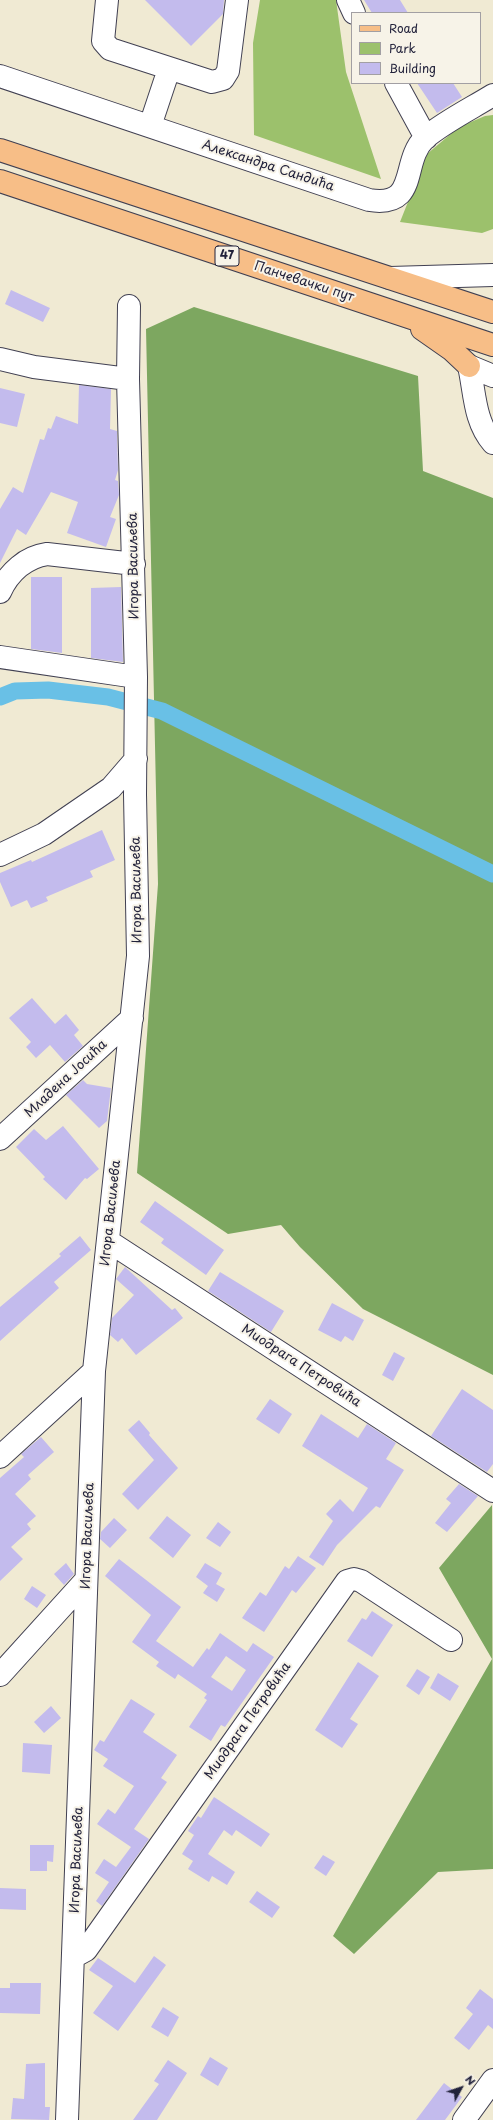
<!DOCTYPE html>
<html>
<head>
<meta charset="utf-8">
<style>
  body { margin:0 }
  #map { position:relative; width:493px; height:2120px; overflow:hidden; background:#f0ead3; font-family:"Playpen Sans",sans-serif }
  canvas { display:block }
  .legend { position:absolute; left:351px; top:12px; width:130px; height:72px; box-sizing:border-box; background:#f7f3e8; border:1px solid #a29fa3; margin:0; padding:5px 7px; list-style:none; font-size:12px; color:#22223b }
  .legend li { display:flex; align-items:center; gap:8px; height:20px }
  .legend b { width:20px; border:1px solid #a29fa3 }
  .north { position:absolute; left:441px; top:2068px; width:40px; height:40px; -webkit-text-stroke:3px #f7f3e8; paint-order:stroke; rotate:50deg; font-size:11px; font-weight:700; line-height:16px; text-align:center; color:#22223b }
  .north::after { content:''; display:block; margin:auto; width:14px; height:18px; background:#22223b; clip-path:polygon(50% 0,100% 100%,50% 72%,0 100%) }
</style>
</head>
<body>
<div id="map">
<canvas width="493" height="2120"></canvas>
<ul class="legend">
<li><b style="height:5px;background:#f7be87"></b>Road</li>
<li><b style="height:11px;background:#9cc16c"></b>Park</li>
<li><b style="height:11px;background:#c3bbed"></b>Building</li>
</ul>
<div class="north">N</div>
</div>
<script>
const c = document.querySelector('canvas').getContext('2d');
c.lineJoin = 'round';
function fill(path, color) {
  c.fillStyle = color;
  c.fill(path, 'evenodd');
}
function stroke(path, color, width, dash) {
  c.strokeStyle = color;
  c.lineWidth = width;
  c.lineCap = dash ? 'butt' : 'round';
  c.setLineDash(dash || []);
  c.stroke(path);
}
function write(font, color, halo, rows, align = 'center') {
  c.font = font + ' "Playpen Sans",sans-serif';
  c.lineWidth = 4;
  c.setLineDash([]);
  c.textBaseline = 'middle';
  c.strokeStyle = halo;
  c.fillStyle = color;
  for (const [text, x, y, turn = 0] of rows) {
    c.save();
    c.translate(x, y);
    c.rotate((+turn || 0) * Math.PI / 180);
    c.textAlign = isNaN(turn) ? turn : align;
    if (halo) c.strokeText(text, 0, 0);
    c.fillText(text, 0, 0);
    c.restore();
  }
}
const green = new Path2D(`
  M260 0H336L346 72 381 179 254 135 253 43Z
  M493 115V229L482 233 400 222 427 154 459 127 485 116Z`);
const forest = new Path2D(`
  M194 307 418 376 423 471 493 498V1375L363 1309 300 1247 281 1225 228 1234 137 1173 158 884 146 329Z
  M492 1505 493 1869 438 1872 354 1954 333 1936 492 1659 439 1568Z`);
const canal = new Path2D(`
  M0 697 15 691 48 690 108 697 162 711 493 874`);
const building = new Path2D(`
  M145 0H224L223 14 191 46Z
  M364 0H400L408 13H372Z
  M417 83H453L462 97 437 113Z
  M11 290 50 308 43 322 5 304Z
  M79 385 111 389 110 429 117 431 118 470 115 480 118 481 119 495 110 517 116 519 106 547 67 533 78 502 51 492 26 535 17 529 0 563V509L13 487 23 493 40 439 44 440 48 428 51 429 56 416 78 424Z
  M0 388 25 394 17 427 0 423Z
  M31 577H62V653L31 649Z
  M121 587 123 662 91 658V588Z
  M102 830 115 860 90 871 93 877 46 897 48 901 31 908 27 900 11 907 0 882V873L31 860 32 862Z
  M32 998 55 1024 66 1014 79 1030 74 1035 83 1046 65 1062 50 1045 36 1058 26 1047 31 1042 9 1018Z
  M83 1080 87 1084 111 1088 107 1121 99 1128 66 1095Z
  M63 1126 99 1169 87 1179 85 1178 66 1200 43 1179 45 1177 16 1147 34 1129 46 1140Z
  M155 1201 224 1250 206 1275 161 1243 164 1239 140 1222Z
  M80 1236 91 1250 54 1282 59 1288 0 1341V1307L61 1256 59 1254Z
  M125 1267 172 1310 175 1308 183 1318 136 1355 122 1338 118 1342 110 1335 112 1318 134 1295 116 1279Z
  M220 1272 284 1311 271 1332 208 1291Z
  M332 1303 364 1320 353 1341 345 1336 341 1342 318 1330Z
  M394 1352 405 1358 393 1381 382 1375Z
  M462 1389 493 1410V1464L487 1472 431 1436Z
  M270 1399 292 1414 279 1434 256 1419Z
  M321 1414 358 1438 367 1424 396 1443 386 1459 404 1470 380 1508 376 1506 337 1545 323 1566 309 1557 333 1521 326 1514 340 1499 353 1512 368 1488 302 1446Z
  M139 1420 150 1433 149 1435 178 1468 138 1510 122 1494 154 1460 128 1430Z
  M41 1437 54 1452 28 1475 31 1479 15 1494 36 1516 27 1524 31 1529 11 1547 23 1559 0 1581V1478L24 1457 21 1454Z
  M459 1484 478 1496 447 1532 435 1523 451 1503 446 1499Z
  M167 1516 191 1535 173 1558 149 1538Z
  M114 1518 127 1530 110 1548 100 1539 101 1532Z
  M218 1522 231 1532 220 1547 206 1538Z
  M298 1556 316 1568 296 1593 292 1590 264 1632 242 1618 260 1592 266 1596 285 1566 289 1569Z
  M119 1559 181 1607 156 1641 193 1667 207 1648 209 1650 220 1633 247 1652 253 1643 274 1657 225 1727 221 1725 211 1741 189 1727 207 1700 204 1698 207 1694 178 1674 175 1679 156 1666 159 1662 132 1642 151 1615 105 1576ZM226 1656 246 1670 232 1691 211 1677Z
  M66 1563 74 1574 64 1585 54 1574Z
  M205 1563 222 1573 216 1584 225 1589 217 1602 203 1593 208 1586 196 1577Z
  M32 1586 46 1595 37 1608 24 1599Z
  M372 1611 393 1625 372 1657 347 1641 362 1618 366 1620Z
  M358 1662 379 1676 350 1719 358 1724 342 1748 315 1730Z
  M417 1669 430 1677 419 1695 406 1686Z
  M438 1673 459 1686 450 1701 430 1688Z
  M131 1699 155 1714 143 1732 177 1755 161 1778 167 1782 134 1829 149 1839 102 1906 96 1901 109 1882 95 1873 104 1859 116 1867 131 1847 97 1824 108 1809 115 1814 134 1786 103 1766 108 1759 94 1750 100 1740 104 1742Z
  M51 1706 61 1718 44 1733 34 1722Z
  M23 1743 52 1745 50 1774 22 1772Z
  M214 1797 270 1834 261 1847 236 1830 232 1836 224 1830 208 1854 235 1872 227 1885 212 1876 209 1882 188 1869 193 1861 182 1854 194 1835 188 1831 198 1816 201 1818Z
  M30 1845H54L53 1862 47 1861V1871H30Z
  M323 1855 335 1862 326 1876 314 1868Z
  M0 1888 26 1889V1910L0 1909Z
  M257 1891 280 1907 272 1918 249 1902Z
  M154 1956 166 1965 118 2031 93 2013 113 1986 89 1970 98 1958 135 1983Z
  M10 1983H41L40 2014 0 2013V1988H10Z
  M480 1989 493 1999V2029L488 2025 469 2050 454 2038 473 2014 466 2008Z
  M163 2007 179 2017 168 2037 151 2027Z
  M210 2057 228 2068 218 2086 200 2075Z
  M168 2060 187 2073 157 2120H133L159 2084 154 2081Z
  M45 2063V2107H50L49 2120 11 2119 13 2098 24 2099 26 2064Z
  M444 2083 462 2097 445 2120H416Z`);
const minor = new Path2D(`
  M107 0 103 41 110 49 212 82 223 79 228 71 237 0
  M348 0 354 13
  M0 76 369 200C420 208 400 162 425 138 444 122 472 108 493 95
  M396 83 426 138
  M150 126 169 69
  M390 278 493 275
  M0 359 34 367 128 379
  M469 366C475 393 474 421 493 443
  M469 366 493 376
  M0 592C9 572 26 557 47 554L134 564
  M0 657 136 677
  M0 855 44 834 111 788 136 759
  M0 1139 132 1018
  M108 1241 493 1491
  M0 1457 94 1371
  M0 1675 86 1580
  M75 1956 86 1950 347 1581 354 1579 361 1581 451 1640
  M67 2120 94 1371 138 956 135 794 136 677 128 379 129 306
  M464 2120 493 2080`);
const major = new Path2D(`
  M0 150 493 312
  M0 181 493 345
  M422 329 452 350 469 366`);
const shields = [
  [227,256,24]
];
const shieldNames = [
  ["47",227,256]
];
const streetNames = [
  ["Александра Сандића",268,166,18],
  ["Панчевачки пут",304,282,18],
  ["Игора Васиљева",134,566,-91],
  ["Игора Васиљева",137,890,-91],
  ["Младена Јосића",66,1079,-43],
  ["Игора Васиљева",111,1213,-84],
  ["Миодрага Петровића",301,1366,33],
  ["Игора Васиљева",88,1536,-88],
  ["Миодрага Петровића",248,1721,-55],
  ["Игора Васиљева",77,1860,-88]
];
fill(green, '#9cc16c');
fill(forest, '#7da760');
stroke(canal, '#69c0e6', 17);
fill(building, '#c3bbed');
stroke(minor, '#414052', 24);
stroke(major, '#414052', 24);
stroke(minor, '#fff', 22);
stroke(major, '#f7be87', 22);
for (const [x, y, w] of shields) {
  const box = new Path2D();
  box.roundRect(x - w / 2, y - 10, w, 20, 3);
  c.fillStyle = '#f7f3e8';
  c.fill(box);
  stroke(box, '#22223b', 1);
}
write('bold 12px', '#22223b', null, shieldNames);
write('13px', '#22223b', '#f7f3e8', streetNames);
</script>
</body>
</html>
